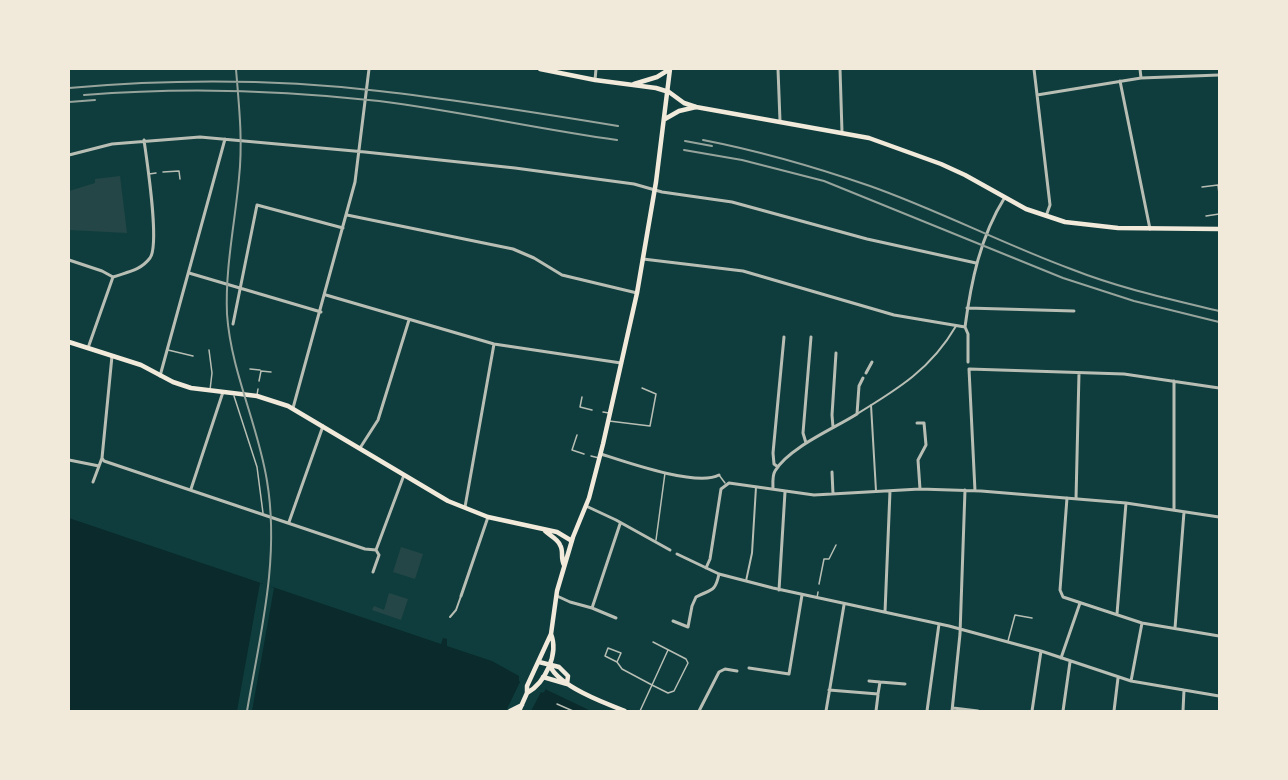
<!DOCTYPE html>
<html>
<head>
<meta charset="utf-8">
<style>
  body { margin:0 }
  #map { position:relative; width:1288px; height:780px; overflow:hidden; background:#0f3d3e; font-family:Arial,sans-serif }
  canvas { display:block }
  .frame { position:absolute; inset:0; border:70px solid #f1e9da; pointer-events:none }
</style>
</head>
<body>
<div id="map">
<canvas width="1288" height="780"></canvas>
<div class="frame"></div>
</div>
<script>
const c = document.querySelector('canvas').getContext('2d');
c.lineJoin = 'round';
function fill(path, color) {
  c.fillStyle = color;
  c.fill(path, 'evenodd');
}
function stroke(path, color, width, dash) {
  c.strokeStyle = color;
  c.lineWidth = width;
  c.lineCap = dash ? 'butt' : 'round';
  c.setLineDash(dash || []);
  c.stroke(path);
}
const green = new Path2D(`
  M120 176 127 233 69 230V191L95 183V179Z
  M401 547 423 554 415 579 393 572Z
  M389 593 408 599 401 620 372 610 374 606 384 610Z`);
const water = new Path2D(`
  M69 518 441 644 443 638 447 639V646L492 661 519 676V681L543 693 545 689 591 711H69Z`);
const pier = new Path2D(`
  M263 581 272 584 271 587 274 588 252 711H237L260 583 263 584Z
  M521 674V679L542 689 547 687 544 692H541L531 711H506L521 680 519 677Z`);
const service = new Path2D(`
  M333 69H337
  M163 172 179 171 180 179
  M149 174 156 173
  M1202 187 1218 185 1219 194
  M1206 216 1219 214
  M168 350 193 356
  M209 350 212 373 210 390
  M250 369 260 370
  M259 381 261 371 271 372
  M257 395 258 389
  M234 396 257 467 263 513
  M582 397 580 407 592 410
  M603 412 609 413
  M609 421 650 426 656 394 642 388
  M577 435 572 450 584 454
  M591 456 599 458
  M719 475 725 483
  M656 540 665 473
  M819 584 824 559H829L836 545
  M817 598 818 592
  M1008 641 1015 615 1032 618
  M617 662 621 653 608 648 605 656 617 662 622 669 652 685 668 650
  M557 704 573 711
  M640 711 652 685 668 693 674 691 688 663 686 659 653 642`);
const pedestrian = new Path2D(`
  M871 405 876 491
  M857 414C898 389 931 369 956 326
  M746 581 752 553 756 487
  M450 617 456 610 461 596`);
const minor = new Path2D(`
  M778 69 780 121
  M840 69 842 132
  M1034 69 1050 205 1046 216
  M1140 69 1141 78
  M595 80 596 69
  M1120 81 1150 229
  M1037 95 1141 78 1219 75
  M69 155 112 144 200 137 365 152 515 168 634 184 662 192 732 202 867 239 976 263
  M347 215 513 249 534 258 562 275 637 293
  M643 259 743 271 894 315 965 327
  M69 260 102 271 113 277C127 272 140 271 150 258 160 244 147 162 144 140
  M189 273 321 312
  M326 295 494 344 621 363
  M967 308 1074 311
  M233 324 257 205 343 228
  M88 348 113 277
  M968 362V334L965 327C971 282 980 237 1005 197
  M866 373 872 362
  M160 376 225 139
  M293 408 355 182 369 69
  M917 423H924L926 445 918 460 920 489
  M833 427 832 415 836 353
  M806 443 803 433 811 337
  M360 448 378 420 409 320
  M601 454C626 462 697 487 719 475
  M102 458 104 461 365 549 376 550
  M69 460 99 466
  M778 467 774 464 773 453 784 337
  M832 472 833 494
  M93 482 102 458 112 356
  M191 489 223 392
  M773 489C773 484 772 476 775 471 788 448 835 428 857 414L859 386 863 378
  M975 491 969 369 1124 374 1219 388
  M1067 498 1060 590 1063 597 1142 623 1219 636
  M1076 499 1079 373
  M586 506 616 520 670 550
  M465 507 494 344
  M1174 510V381
  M289 522 323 426
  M677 554 719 574 773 588 949 626 1041 651 1131 681 1219 696
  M706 568 710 559 721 489 729 483 814 495 920 489 981 491 1126 503 1219 517
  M373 572 379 555 376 550 404 475
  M779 590 785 492
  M461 596 488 517
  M557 596 570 602 592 608 616 618
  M592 608 620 524
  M885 612 890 491
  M1117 614 1126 503
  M673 621 688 627 692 606 696 597C711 589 715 593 719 574
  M1175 628 1184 512
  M1061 658 1080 603
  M749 668 789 674 802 595
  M869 681 880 682
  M1131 681 1142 623
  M829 690 878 694 880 682 905 684
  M953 708 978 711
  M699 711 719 672 725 669 737 671
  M826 711 844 605
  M876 711 878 695
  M927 711 939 624
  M952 711 960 634 965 490
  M1032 711 1041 651
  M1063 711 1070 662
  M1114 711 1118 678
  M1183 711 1184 690`);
const secondary = new Path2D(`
  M539 662 559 667 568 676 567 684
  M550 666C559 686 604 703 625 711
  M543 677 567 684`);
const primary = new Path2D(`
  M634 84 657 77 670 69
  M665 119 679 111 696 107
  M69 342 141 365 173 382 191 388 257 396 288 406 448 501 488 517 557 532 572 541
  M545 531C549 535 558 539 560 545 564 551 560 557 564 565
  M527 693C545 683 559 654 551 634
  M510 711 522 705
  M519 711 527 693V686L551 634 557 591 573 537 589 498 603 444 637 293 656 182 670 69`);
const trunk = new Path2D(`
  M540 69 595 80 656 88 669 92 684 103 696 107 869 138 941 164 965 175 1026 209 1065 222 1118 228 1219 229`);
const rail = new Path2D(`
  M236 69C239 106 243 141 239 178 235 223 225 268 227 314 231 372 258 424 267 481 280 559 260 635 247 711
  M69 88C172 79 276 79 379 91 459 100 539 113 618 126
  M84 95C181 87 282 90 379 101 459 111 537 129 617 140
  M69 102 95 100
  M703 140C760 151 815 167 870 186 938 210 1003 244 1071 269 1119 288 1169 299 1219 311
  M685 141 712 146
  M684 150 742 160 824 181 1063 278 1134 301 1219 322`);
fill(green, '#244646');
fill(water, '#0a2a2b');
fill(pier, '#0f3d3e');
stroke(service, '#b8beb3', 1.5);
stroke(pedestrian, '#b8beb3', 2);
stroke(minor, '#b8beb3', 3);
stroke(secondary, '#f1e9da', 4.5);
stroke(primary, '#f1e9da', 4.5);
stroke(trunk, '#f1e9da', 4.5);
stroke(rail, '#97a49c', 2);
</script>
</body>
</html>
